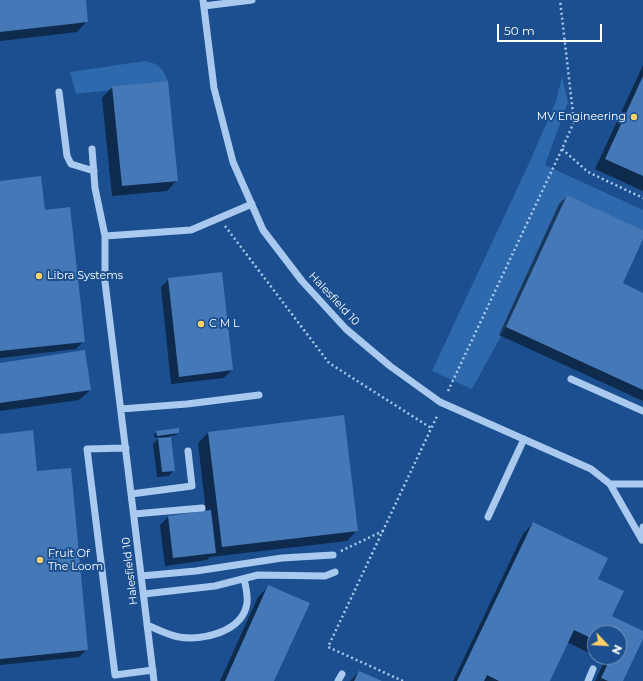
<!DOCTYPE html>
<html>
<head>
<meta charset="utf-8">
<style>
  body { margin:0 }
  #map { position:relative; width:643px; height:681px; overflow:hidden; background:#1b4f8f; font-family:Montserrat,sans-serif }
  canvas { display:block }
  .north { position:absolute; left:587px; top:625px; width:40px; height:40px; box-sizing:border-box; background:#1b4f8f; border:1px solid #7695bc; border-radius:50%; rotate:115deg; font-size:11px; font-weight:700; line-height:16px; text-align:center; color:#fff }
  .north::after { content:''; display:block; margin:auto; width:14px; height:18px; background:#ffd166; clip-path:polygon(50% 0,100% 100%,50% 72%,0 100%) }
  .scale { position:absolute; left:497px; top:24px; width:105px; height:18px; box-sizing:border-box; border:2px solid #fff; border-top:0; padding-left:5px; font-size:12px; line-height:14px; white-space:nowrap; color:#fff; -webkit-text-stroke:3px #1b4f8f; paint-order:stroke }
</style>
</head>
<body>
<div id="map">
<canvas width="643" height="681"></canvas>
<div class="north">N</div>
<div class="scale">50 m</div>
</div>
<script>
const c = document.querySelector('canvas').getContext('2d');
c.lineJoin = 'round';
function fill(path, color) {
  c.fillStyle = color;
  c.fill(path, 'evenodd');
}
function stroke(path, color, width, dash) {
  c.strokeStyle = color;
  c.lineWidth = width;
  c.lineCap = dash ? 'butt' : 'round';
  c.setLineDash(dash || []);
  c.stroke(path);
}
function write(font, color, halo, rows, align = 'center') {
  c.font = font + ' Montserrat,sans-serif';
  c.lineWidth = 4;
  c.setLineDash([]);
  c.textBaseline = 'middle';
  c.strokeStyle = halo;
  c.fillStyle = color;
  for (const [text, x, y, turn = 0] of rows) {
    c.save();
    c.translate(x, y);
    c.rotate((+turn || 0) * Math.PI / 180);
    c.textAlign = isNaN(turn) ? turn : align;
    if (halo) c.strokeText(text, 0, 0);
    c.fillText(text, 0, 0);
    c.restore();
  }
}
const green = new Path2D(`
  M145 61C159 64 163 68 168 81L112 86V90L76 94 70 72Z
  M562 77 568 102 545 165 643 210V230L567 195 506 327 472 389 432 371 531 159 556 101Z`);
const shadow = new Path2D(`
  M0 0H85L87 21 77 32 0 41Z
  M643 65V191L595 169Z
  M112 87 177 180 167 191 112 196 102 98Z
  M0 182 44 211 84 341 76 349 0 358Z
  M567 196 643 231V237L621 284 643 294V401L499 335 559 204Z
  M169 279 232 370 224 378 171 384 161 287Z
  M0 364 90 390 79 400 0 411Z
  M157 432 178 433 176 435 170 436 174 470 169 476 157 477 153 444 160 437 155 438 154 434Z
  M208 433 357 530 347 541 210 557 207 560 165 566 160 525 168 517 206 512 198 443Z
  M0 435 36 472 87 649 79 657 0 665Z
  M533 523 597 580 610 617 643 632V636L622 681H595L605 660 598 657H619V633H595V656L567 642 548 681H453L523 534Z
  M269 586 272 681H220L258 597Z
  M359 672 379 681H350Z`);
const building = new Path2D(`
  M0 0H86L88 22 0 32Z
  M643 76V176L605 159Z
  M168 81 178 181 122 186 112 86Z
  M41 176 45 210 70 207 85 342 0 351V181Z
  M567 195 643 230V239L623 283 643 293V390L506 327Z
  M222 272 233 370 179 377 168 278Z
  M85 350 91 390 0 403V363Z
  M344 415 358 531 222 547 208 432Z
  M179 428V433L157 436 156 431Z
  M33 430 37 471 71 468 88 650 0 659V434Z
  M171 437 175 471 162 472 158 438Z
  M211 510 216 553 173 558 168 516Z
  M533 522 608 558 598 579 624 591 612 616 643 631V639L623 681H608L601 678 611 657H619V633H595V640L574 630 550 681H499L487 675 484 681H457Z
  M268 585 310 603 274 681H225Z
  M359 671 382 681H354Z`);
const path = new Path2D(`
  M562 149 588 172 643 198
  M225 226 329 363 431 428
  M448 391 562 149 574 122 560 0
  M341 551 383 531
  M403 681 328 647 438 414`);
const minor = new Path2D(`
  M203 0 214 88 233 162 263 230 302 281 346 329 390 366 440 402 591 469 610 484 642 540
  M204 6 252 0
  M59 92 67 156 71 164 94 171
  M92 149 95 188 105 236V282L154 681
  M105 236 191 230 252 204
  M571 379 643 411
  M121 409 187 404 259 395
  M126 448 87 449 115 675 153 670
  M610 484H643
  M131 494 192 486 188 451
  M134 514 202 508
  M488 517 524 439
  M642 540 643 527
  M141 576 196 571 282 558 333 555
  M144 594 215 586 258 575 325 576 335 572
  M147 625C157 629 168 635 179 637 202 641 243 632 247 603 248 595 246 587 244 579
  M338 681 342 674
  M588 681 593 669`);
const markers = [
  [634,117,4,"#ffd166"],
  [39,276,4,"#ffd166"],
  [201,324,4,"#ffd166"],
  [40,560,4,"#ffd166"]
];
const poiNames = [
  ["MV Engineering",626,117,"right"],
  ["Libra Systems",47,276],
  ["C M L",209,324],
  ["Fruit Of",48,554],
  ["The Loom",48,567]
];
const streetNames = [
  ["Halesfield 10",334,299,47],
  ["Halesfield 10",130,571,-97]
];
fill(green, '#2e69ad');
fill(shadow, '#0007');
fill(building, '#4478b7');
stroke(path, '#a9c9ee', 2.5, [2, 3]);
stroke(minor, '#a9c9ee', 7);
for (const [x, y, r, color] of markers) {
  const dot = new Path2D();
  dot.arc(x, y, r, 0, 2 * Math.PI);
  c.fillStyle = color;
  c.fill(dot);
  stroke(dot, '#1b4f8f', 1.5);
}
write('11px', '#fff', '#1b4f8f', poiNames, 'left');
write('11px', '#fff', '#1b4f8f', streetNames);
</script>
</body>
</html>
